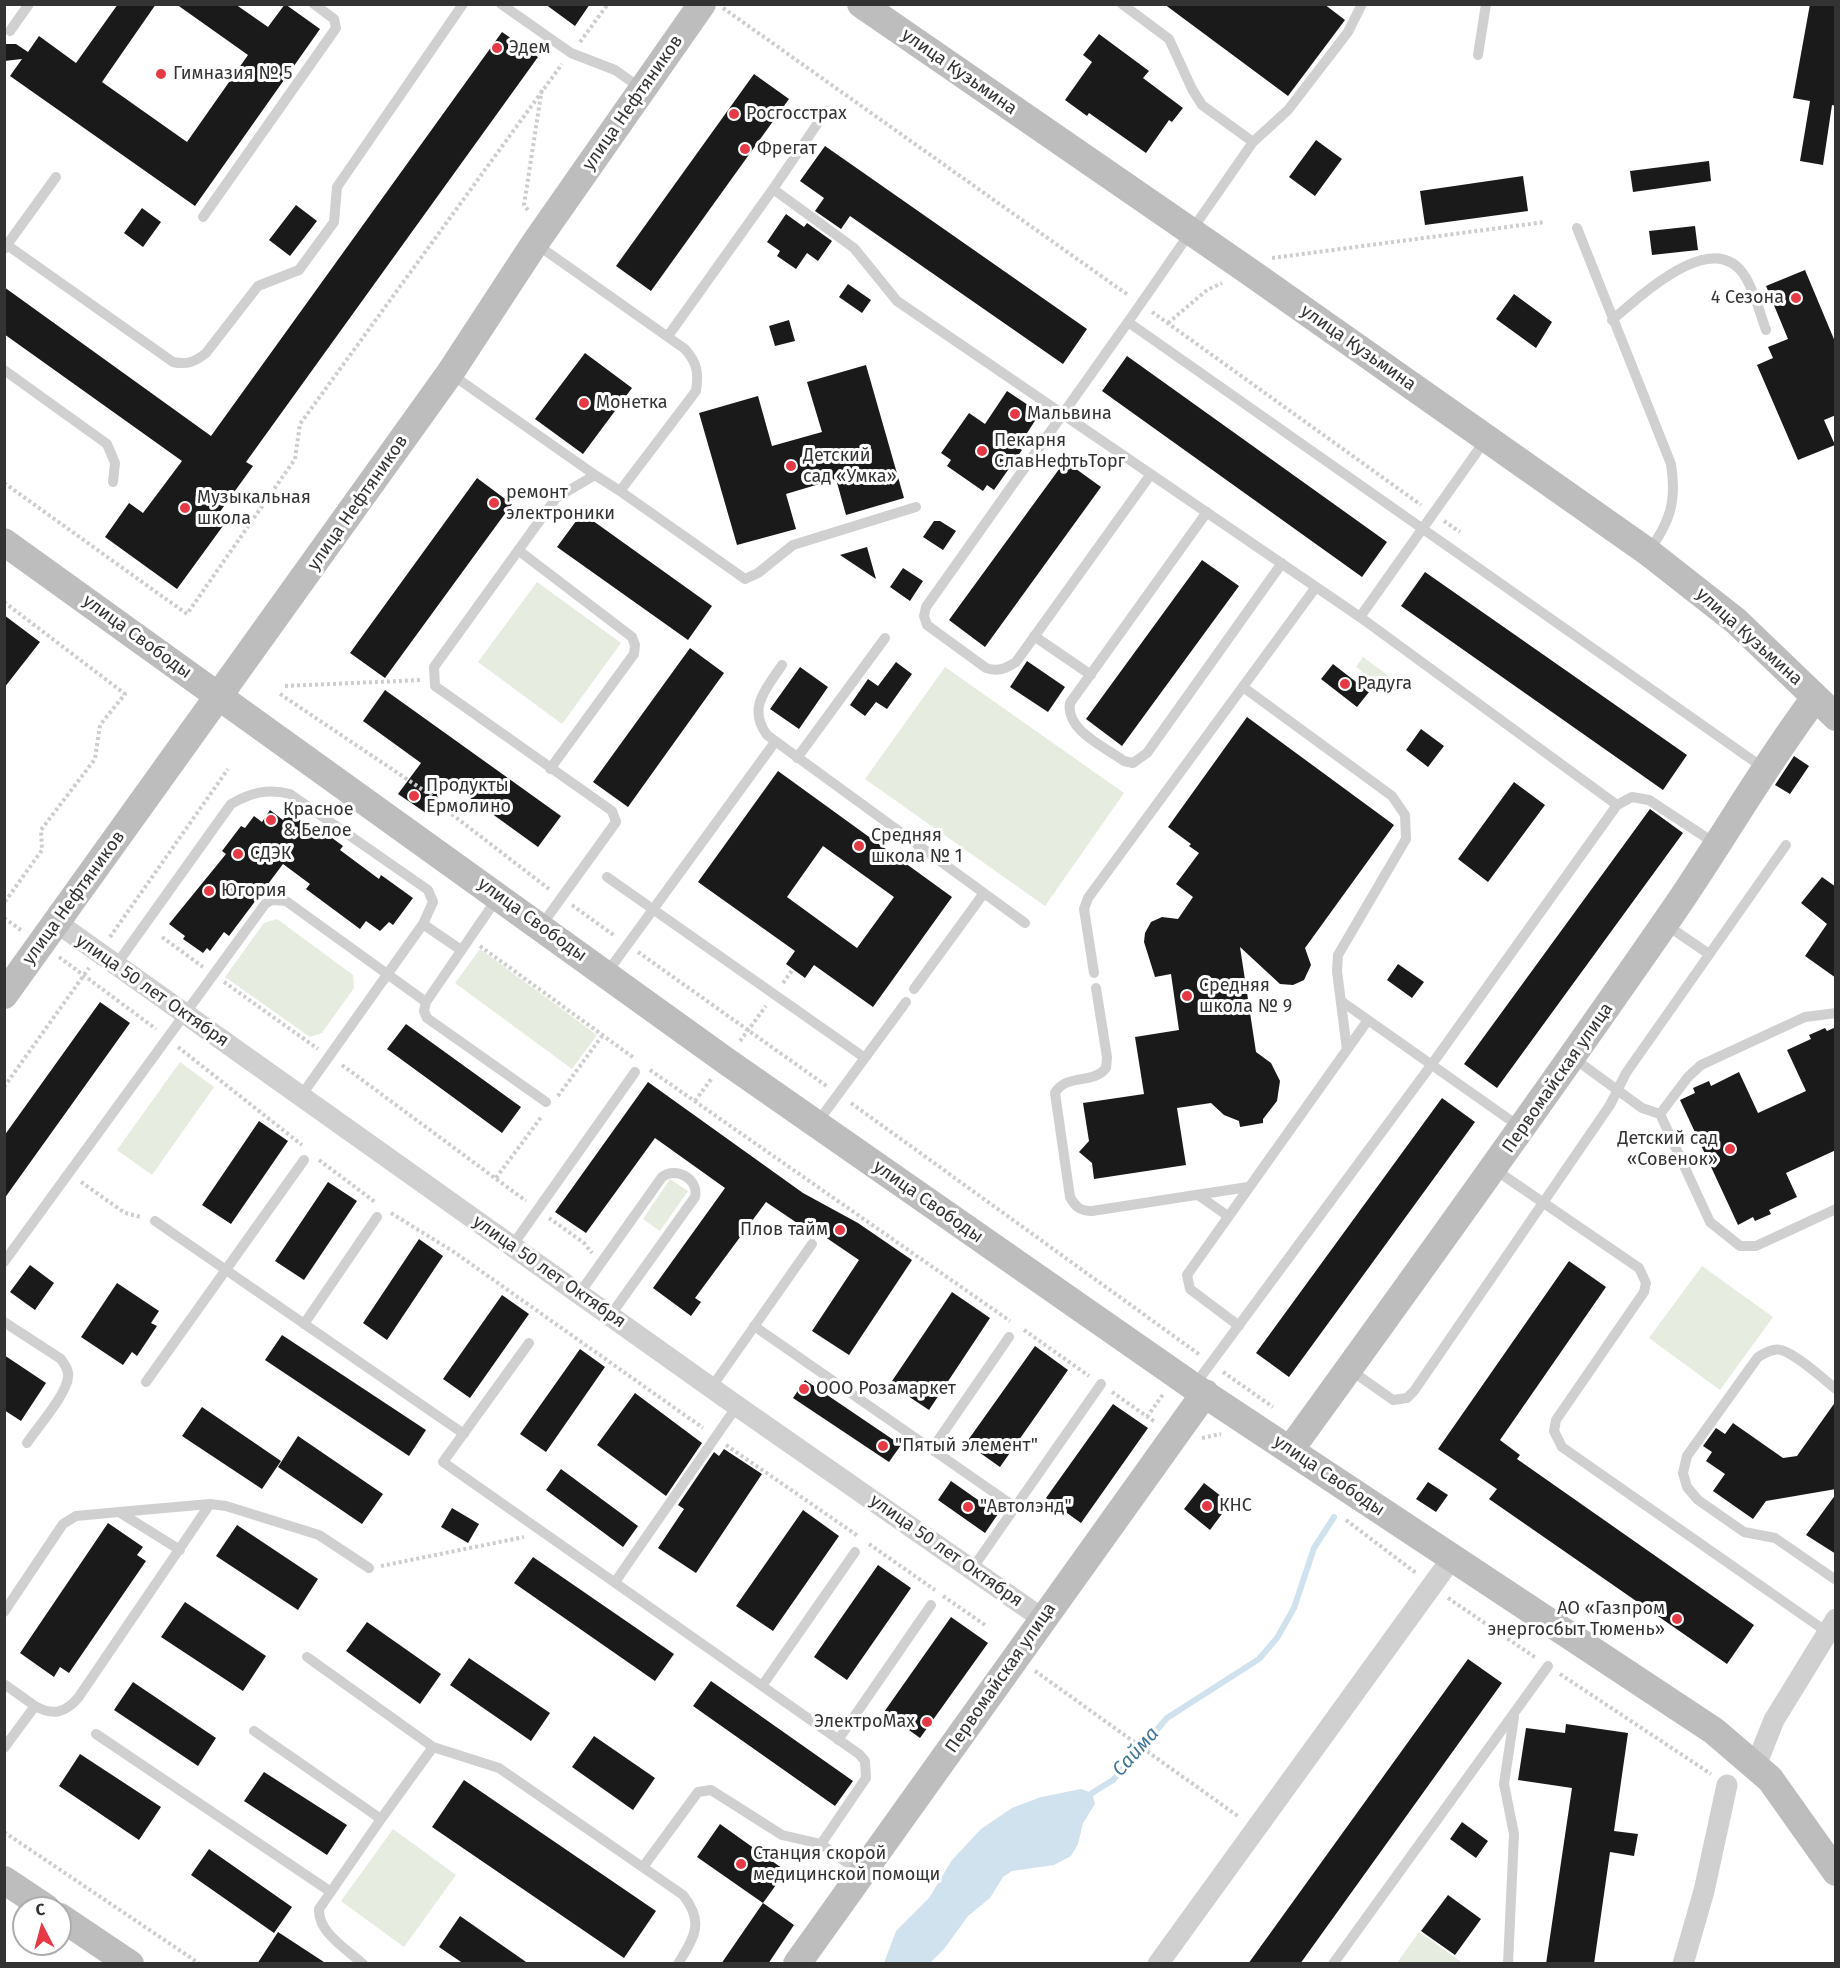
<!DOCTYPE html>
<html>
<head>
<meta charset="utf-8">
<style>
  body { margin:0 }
  #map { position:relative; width:1840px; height:1968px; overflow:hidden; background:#fff; font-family:"Fira Sans",sans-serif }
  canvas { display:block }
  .frame { position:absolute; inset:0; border:6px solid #333; pointer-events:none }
  .north { position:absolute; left:12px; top:1896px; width:60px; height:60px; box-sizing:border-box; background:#fff; border:2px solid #adadad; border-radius:50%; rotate:354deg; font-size:16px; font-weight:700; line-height:24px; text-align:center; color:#333 }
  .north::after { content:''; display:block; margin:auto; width:21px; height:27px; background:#e63946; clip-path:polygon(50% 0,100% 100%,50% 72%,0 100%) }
</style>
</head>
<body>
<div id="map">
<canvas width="1840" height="1968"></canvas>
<div class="frame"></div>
<div class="north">С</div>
</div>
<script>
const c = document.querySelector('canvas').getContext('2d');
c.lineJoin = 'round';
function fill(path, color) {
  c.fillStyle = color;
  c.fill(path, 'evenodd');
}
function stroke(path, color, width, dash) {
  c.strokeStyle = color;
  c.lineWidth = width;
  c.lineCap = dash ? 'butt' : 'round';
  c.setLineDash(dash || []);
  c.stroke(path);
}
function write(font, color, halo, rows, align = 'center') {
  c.font = font + ' "Fira Sans",sans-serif';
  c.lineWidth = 6;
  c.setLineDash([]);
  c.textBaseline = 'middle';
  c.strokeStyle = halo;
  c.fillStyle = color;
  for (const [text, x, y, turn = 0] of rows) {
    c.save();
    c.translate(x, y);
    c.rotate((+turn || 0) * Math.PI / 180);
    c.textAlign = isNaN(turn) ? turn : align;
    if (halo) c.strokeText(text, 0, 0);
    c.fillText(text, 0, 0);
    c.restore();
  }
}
const green = new Path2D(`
  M537 582 621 643 562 724 478 662Z
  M1363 657 1390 677 1383 687 1356 667Z
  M945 667 1124 793 1045 906 865 779Z
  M277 919 353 975 354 988 322 1033 310 1037 225 977 264 923Z
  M480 949 597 1035 572 1069 455 983Z
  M180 1062 214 1087 152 1175 117 1150Z
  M670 1179 688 1191 660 1231 643 1219Z
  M1702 1266 1773 1317 1720 1390 1649 1338Z
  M393 1829 456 1875 404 1947 341 1901Z
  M1419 1932 1463 1963H1397Z`);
const water = new Path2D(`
  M1081 1789 1092 1793 1095 1804 1083 1823 1078 1844 1071 1856 1054 1865 1012 1871 1003 1877 990 1898 968 1916 944 1949 930 1963H884L896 1931 929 1898 952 1860 981 1829 1012 1808 1041 1797Z`);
const stream = new Path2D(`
  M1092 1793 1113 1780 1167 1718 1259 1659 1277 1638 1294 1608 1314 1548 1334 1517`);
const building = new Path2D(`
  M118 4H156L102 82 187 142 248 55 176 4H235L268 27 285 4 320 29 195 206 10 76 22 59 4 61V44H16L28 52 39 36 76 63Z
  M545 4H590L575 26Z
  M1164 4H1324L1345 20 1288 96Z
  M1810 4H1836V106L1832 105 1823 165 1800 161 1810 101 1793 98Z
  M502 32 538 57 246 462 253 466 219 513 228 519 177 589 105 537 129 503 143 513 182 461 4 334V287L211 436Z
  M1099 34 1149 71 1143 78 1183 108 1172 122 1169 120 1146 153 1089 113 1087 116 1065 100 1092 62 1083 55Z
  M754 74 789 99 651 291 616 266Z
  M1316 140 1342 159 1315 196 1289 177Z
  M825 146 1087 329 1063 364 850 216 841 229 815 211 824 198 800 181Z
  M1709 161 1711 181 1633 192 1630 171Z
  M1523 176 1528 211 1425 225 1420 191Z
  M296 205 317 221 290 256 269 240Z
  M142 208 161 222 143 247 124 233Z
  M786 214 804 227 807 223 832 241 818 261 807 253 796 269 777 256 780 251 767 242Z
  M1695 226 1698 250 1652 255 1649 231Z
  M1805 270 1836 344V415L1824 420 1835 445 1798 460 1757 365 1773 358 1768 347 1788 339 1766 286Z
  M848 284 871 300 862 313 839 297Z
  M1514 294 1552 322 1536 348 1496 319Z
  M789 320 795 341 775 346 769 326Z
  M585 353 632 388 583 454 535 419Z
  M1127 356 1387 542 1362 577 1102 391Z
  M866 365 904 498 846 515 836 479 786 494 796 529 737 545 699 413 758 396 772 446 822 432 807 382Z
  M1007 391 1040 413 1018 447 1022 450 994 490 987 485 983 491 947 466 951 460 941 453 969 413 985 424Z
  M1065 461 1101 487 985 647 949 620Z
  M477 478 512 504 385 678 350 653Z
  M582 513 712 606 688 640 557 547Z
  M934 521H940L956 531 943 550 923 537Z
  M867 547 876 579 840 555Z
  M1202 560 1239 586 1122 746 1086 719Z
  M903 568 923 581 910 601 890 587Z
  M1425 572 1687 755 1663 790 1401 606Z
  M4 615 40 642 4 688Z
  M690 648 724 673 628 807 593 782Z
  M1027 661 1065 687 1048 712 1010 687Z
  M896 662 912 674 887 709 876 702 865 716 850 705 868 679 878 686Z
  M1333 664 1369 692 1357 707 1321 679Z
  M800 667 828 687 799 729 770 709Z
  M385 690 561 816 538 847 448 782 426 813 398 794 421 763 363 721Z
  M1247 717 1394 825 1305 948 1311 965 1304 980 1293 985 1280 984 1240 947 1256 1052 1271 1063 1280 1081 1277 1101 1263 1119V1123L1240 1127 1239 1121 1224 1115 1211 1103 1177 1108 1186 1165 1094 1179 1092 1163 1079 1152 1089 1141 1083 1103 1144 1094 1135 1037 1179 1030 1171 974 1155 977 1144 942 1145 933 1151 922 1162 917 1178 919 1193 897 1176 884 1199 853 1189 846 1191 844 1168 827Z
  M1421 729 1444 746 1428 767 1406 750Z
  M1794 756 1809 766 1790 794 1775 785Z
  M778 771 952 897 873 1007 814 965 805 978 786 964 795 951 698 882ZM823 846 894 897 857 948 787 897Z
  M1514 782 1545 805 1488 882 1458 859Z
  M1650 809 1683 833 1497 1088 1464 1064Z
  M270 810 283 820 289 812 313 830 316 826 343 846 340 850 379 879 381 875 413 898 393 925 389 922 380 931 366 921 360 929 306 889 310 884 283 864 229 936 224 932 210 951 207 948 203 953 183 939 185 936 169 924 226 854 222 851 241 826 245 828 254 816 262 822Z
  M1822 877 1836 887V978L1805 956 1827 924 1801 903Z
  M1398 964 1424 982 1412 998 1387 980Z
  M100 1002 130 1023 4 1199V1136Z
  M406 1024 521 1107 502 1133 387 1049Z
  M1836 1027V1150L1786 1173 1797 1197 1769 1210 1771 1214 1755 1221 1753 1217 1738 1225 1680 1100 1695 1093 1693 1088 1709 1081 1711 1086 1739 1072 1758 1113 1806 1091 1787 1050 1811 1039 1809 1035 1825 1028 1827 1031Z
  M648 1082 803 1193 858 1223 912 1260 849 1355 812 1331 859 1260 809 1226 806 1229 766 1202 695 1298 701 1302 691 1316 653 1288 725 1188 655 1138 586 1233 555 1212Z
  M1442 1098 1475 1122 1289 1377 1256 1353Z
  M259 1121 288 1141 231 1224 202 1205Z
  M328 1182 357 1201 304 1280 275 1261Z
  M419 1239 443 1256 387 1340 363 1323Z
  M1569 1261 1606 1287 1500 1440 1520 1455 1517 1459 1754 1625 1727 1664 1489 1499 1497 1489 1438 1449Z
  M30 1265 54 1283 35 1310 10 1292Z
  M117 1283 159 1311 151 1323 157 1326 137 1356 132 1352 123 1365 81 1337Z
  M952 1292 990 1318 929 1410 890 1384Z
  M502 1295 529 1314 470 1398 443 1379Z
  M282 1335 426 1430 409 1456 265 1360Z
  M1035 1346 1068 1370 1000 1467 966 1443Z
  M580 1349 605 1367 546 1452 520 1434Z
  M4 1355 46 1383 21 1421 4 1410Z
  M805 1380 901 1445 889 1462 793 1398Z
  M635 1393 702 1443 666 1496 597 1445Z
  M1836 1401V1489L1766 1501 1753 1519 1713 1491 1725 1474 1706 1461 1712 1452 1703 1446 1716 1428 1725 1434 1733 1423 1783 1458 1797 1456Z
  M1113 1404 1148 1428 1081 1523 1046 1498Z
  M202 1407 281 1461 262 1489 182 1436Z
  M298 1436 383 1494 362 1524 278 1467Z
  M724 1449 762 1474 696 1573 658 1548 684 1509 678 1505 714 1452 719 1456Z
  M561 1469 638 1526 623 1547 546 1490Z
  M951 1481 998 1514 985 1533 938 1500Z
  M1428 1482 1448 1495 1436 1512 1416 1499Z
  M1204 1483 1230 1503 1210 1530 1184 1509Z
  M1836 1494V1554L1806 1535Z
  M452 1508 479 1524 468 1543 441 1527Z
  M803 1510 839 1536 773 1631 736 1606Z
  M108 1523 143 1547 137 1555 146 1561 69 1673 60 1667 54 1677 20 1653Z
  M237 1525 318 1579 298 1610 216 1556Z
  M533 1557 674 1654 655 1681 514 1583Z
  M878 1565 911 1588 847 1680 814 1657Z
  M185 1602 266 1656 243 1691 161 1637Z
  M951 1617 988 1643 920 1738 884 1712Z
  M367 1622 441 1674 420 1704 346 1651Z
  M469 1658 550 1713 531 1741 450 1685Z
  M1468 1659 1502 1683 1300 1964H1248Z
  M711 1681 853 1781 835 1806 693 1706Z
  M133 1682 216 1738 198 1766 114 1710Z
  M1566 1724 1628 1733 1614 1831 1638 1834 1634 1856 1610 1852 1594 1964H1546L1572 1788 1518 1780 1526 1728 1565 1733Z
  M594 1736 655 1778 633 1810 572 1767Z
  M80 1754 161 1807 139 1840 59 1786Z
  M264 1772 347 1825 327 1855 244 1801Z
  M464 1780 656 1911 624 1958 432 1827Z
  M1462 1822 1488 1841 1476 1858 1450 1839Z
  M720 1824 786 1871 763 1903 697 1857Z
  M209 1849 292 1907 274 1933 191 1875Z
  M1448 1895 1481 1919 1455 1955 1421 1931Z
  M763 1903 794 1925 768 1964H721Z
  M460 1916 529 1964H464L439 1947Z
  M278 1932 327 1964H257Z`);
const path = new Path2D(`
  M723 8 1128 295
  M580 42 608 4
  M528 210 524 205 542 88
  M1272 258 1545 222
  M1152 312 1421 505
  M1168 323 1207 290 1222 283
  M4 483 187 614 295 459 300 424 562 64
  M1444 521 1460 532
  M4 602 125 694 100 725 95 759 41 830 42 850 4 903
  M285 686 422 680
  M280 694 438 800 445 809 549 889
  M572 905 615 936
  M4 918 21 930
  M110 937 228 769
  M162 937 203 967
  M480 946 634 1058
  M638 952 828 1087
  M59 957 156 1029
  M224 982 318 1049
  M783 983 793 969
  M740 1041 766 1006
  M178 1047 302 1145
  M342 1065 526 1201
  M650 1070 1010 1321
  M4 1087 89 968
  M558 1096 602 1036
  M695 1101 712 1078
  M851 1103 1200 1355
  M319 1160 375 1202
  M496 1178 542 1116
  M81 1182 125 1213 141 1217
  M391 1213 454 1252 703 1428
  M549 1218 584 1243 592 1253
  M1024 1330 1089 1376
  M1223 1372 1273 1407
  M1112 1392 1155 1422
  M1147 1417 1164 1393
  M1202 1438 1221 1434
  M726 1445 858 1536
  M1346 1520 1416 1573
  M869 1544 935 1590
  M381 1566 524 1537
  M943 1596 985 1625
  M1448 1598 1536 1658
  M1035 1671 1239 1817
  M1560 1674 1711 1774
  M4 1832 200 1964`);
const lane = new Path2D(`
  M501 4 571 53 615 70 642 89
  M1122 4 1169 39 1192 89 1202 105 1253 142
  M1362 4 1348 32 1288 110 1253 142 1128 322 1765 769
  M10 31 29 4
  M1478 55 1486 4
  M773 189 826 111
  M203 217 336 28 334 19 314 4
  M1577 228 1671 464C1677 501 1670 523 1648 552
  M536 244 685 349C697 363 699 372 696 391L620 491 595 475 556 498 434 667 435 686 612 811 616 822 541 926
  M7 245 173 362C187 365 195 362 206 353L258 286 299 270 334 222 337 187 463 4
  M4 249 56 177
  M1612 320C1641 296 1715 224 1746 278 1755 294 1760 313 1766 330
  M1128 322 926 607 924 616 927 625 986 668C998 672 1005 669 1016 662L1151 474
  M668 336 773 189 854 248 897 301 1360 617 1617 805
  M4 370 107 444 115 463 113 482
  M451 374 595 475
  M620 491 745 579 758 573 793 545 916 507
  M1207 512 1070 703C1065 730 1105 747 1124 761L1133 763 1147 753 1282 563
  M518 550 632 637 635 645 634 654 550 769
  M1360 617 1486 439
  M1034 636 1091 675
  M782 665C766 689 747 708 767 735L1025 923
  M1243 687 1392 796 1405 815 1406 839 1338 955 1337 971 1347 1050
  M797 758 885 638
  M607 877 865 1058
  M498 897 426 1002 424 1011 427 1018 546 1102
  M423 924 461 950
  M1665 924 1709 954
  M116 965 231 804C250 793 268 788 290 794L428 890 433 902 423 924 301 1096
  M1094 973 1084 909 1088 898 1316 587
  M606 974 775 742
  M1096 988 1107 1057 1106 1068C1093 1085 1066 1073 1055 1093L1070 1197C1076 1208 1081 1211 1092 1211L1248 1187
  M914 989 984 893
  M1341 1001 1520 1127
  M1572 1057 1642 1108 1660 1114 1710 1222 1740 1246H1756L1836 1209
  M1660 1114 1688 1077 1701 1065 1805 1017 1836 1013
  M817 1123 906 1002
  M1494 1169 1639 1268 1646 1283 1644 1292 1556 1420 1554 1431 1562 1447 1827 1632
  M1198 1195 1228 1216
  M155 1221 464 1434
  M512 1246 635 1072
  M4 1262 265 904 272 900 286 901 426 1002
  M579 1294 662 1177C676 1166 699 1179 695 1197L610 1316
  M4 1322 61 1359C65 1365 69 1370 68 1377 67 1394 37 1428 27 1443
  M304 1324 377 1217
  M754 1326 1015 1507
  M1239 1326 1190 1289 1187 1275 1368 1020
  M529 1343 443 1462 859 1754 865 1761 866 1778 821 1844 861 1873
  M1349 1369 1393 1400 1407 1398 1414 1391 1610 1105 1626 1073 1786 845
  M146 1382 304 1160
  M1194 1386 1432 1064 1617 805 1632 797 1649 800 1716 844
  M711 1388 812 1244
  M1836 1389C1822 1378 1796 1354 1781 1350 1773 1348 1765 1353 1758 1357L1687 1456 1683 1473 1687 1487 1698 1500 1744 1532 1775 1538 1836 1580
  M932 1449 1009 1337
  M119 1512 210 1504 226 1506 319 1535 369 1568
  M972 1569 1101 1384
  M615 1582 737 1406
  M4 1612 63 1524 76 1516 119 1512 180 1550
  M307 1657 433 1747 499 1768 683 1895C705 1923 694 1937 678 1964
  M4 1684 35 1706 4 1748
  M762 1686 855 1552
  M35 1706C53 1716 65 1713 78 1698L210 1504
  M254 1731 381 1819 433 1747
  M96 1734 331 1892
  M838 1740 931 1605
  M643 1867 698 1792 711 1790 782 1835 821 1844
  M363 1964C347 1949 318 1933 319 1909L381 1819
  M1333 1964 1548 1666
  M1508 1964 1514 1834 1504 1784 1514 1717`);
const street = new Path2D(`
  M56 922 737 1406 1043 1619
  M1756 1765 1774 1720 1836 1619
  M1158 1964 1452 1558
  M1683 1964 1704 1891 1727 1785`);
const secondary = new Path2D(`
  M861 4 1247 270 1648 552 1736 621 1836 717
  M4 542 726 1061 1194 1387 1714 1731 1770 1779 1836 1872
  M4 995 450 373 535 243 702 4
  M1290 1450C1419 1272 1547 1094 1672 913 1721 842 1763 767 1815 698
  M4 1880 46 1908
  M60 1917 130 1964
  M797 1964 1205 1393`);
const markers = [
  [497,48,6,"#e63946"],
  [161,74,6,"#e63946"],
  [734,114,6,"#e63946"],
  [745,149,6,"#e63946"],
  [1796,298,6,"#e63946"],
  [584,403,6,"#e63946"],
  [1015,414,6,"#e63946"],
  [982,451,6,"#e63946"],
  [791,466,6,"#e63946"],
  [494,503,6,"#e63946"],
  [185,508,6,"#e63946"],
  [1345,684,6,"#e63946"],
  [414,796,6,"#e63946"],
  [271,820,6,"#e63946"],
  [859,846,6,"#e63946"],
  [238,854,6,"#e63946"],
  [209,891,6,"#e63946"],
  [1187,996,6,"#e63946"],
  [1730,1149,6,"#e63946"],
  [840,1230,6,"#e63946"],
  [804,1389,6,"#e63946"],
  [883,1446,6,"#e63946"],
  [1207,1506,6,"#e63946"],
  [968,1507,6,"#e63946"],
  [1677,1619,6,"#e63946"],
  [927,1722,6,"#e63946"],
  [741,1864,6,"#e63946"]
];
const poiNames = [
  ["Эдем",509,48],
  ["Гимназия № 5",173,74],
  ["Росгосстрах",746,114],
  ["Фрегат",757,149],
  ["4 Сезона",1784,298,"right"],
  ["Монетка",596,403],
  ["Мальвина",1027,414],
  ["Пекарня",994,441],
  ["СлавНефтьТорг",994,462],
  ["Детский",803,456],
  ["сад «Умка»",803,477],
  ["ремонт",506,493],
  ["электроники",506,514],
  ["Музыкальная",197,498],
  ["школа",197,519],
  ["Радуга",1357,684],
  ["Продукты",426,786],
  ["Ермолино",426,807],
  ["Красное",283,810],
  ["& Белое",283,831],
  ["Средняя",871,836],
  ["школа № 1",871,857],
  ["СДЭК",250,854],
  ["Югория",221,891],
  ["Средняя",1199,986],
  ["школа № 9",1199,1007],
  ["Детский сад",1718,1139,"right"],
  ["«Совенок»",1718,1160,"right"],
  ["Плов тайм",828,1230,"right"],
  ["ООО Розамаркет",816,1389],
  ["\"Пятый элемент\"",895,1446],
  ["КНС",1219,1506],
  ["\"Автолэнд\"",980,1507],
  ["АО «Газпром",1665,1609,"right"],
  ["энергосбыт Тюмень»",1665,1630,"right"],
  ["ЭлектроMax",915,1722,"right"],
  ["Станция скорой",753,1854],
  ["медицинской помощи",753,1875]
];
const streetNames = [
  ["улица Кузьмина",959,72,35],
  ["улица Нефтяников",633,103,-55],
  ["улица Кузьмина",1358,348,35],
  ["улица Нефтяников",358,503,-55],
  ["улица Свободы",137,637,36],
  ["улица Кузьмина",1749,637,42],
  ["улица Нефтяников",74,898,-54],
  ["улица Свободы",532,920,36],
  ["улица 50 лет Октября",152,991,35],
  ["Первомайская улица",1558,1078,-55],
  ["улица Свободы",928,1202,35],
  ["улица 50 лет Октября",549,1272,35],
  ["улица Свободы",1329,1476,34],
  ["улица 50 лет Октября",946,1551,35],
  ["Первомайская улица",1001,1678,-55]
];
const waterNames = [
  ["Сайма",1136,1752,-48]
];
fill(green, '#e6ecdf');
fill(water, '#cfe2ee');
stroke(stream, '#cfe2ee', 6);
fill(building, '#1a1a1a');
stroke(path, '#cdcdcd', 4, [3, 3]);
stroke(lane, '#d0d0d0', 10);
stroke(street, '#d0d0d0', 21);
stroke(secondary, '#bdbdbd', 28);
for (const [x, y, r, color] of markers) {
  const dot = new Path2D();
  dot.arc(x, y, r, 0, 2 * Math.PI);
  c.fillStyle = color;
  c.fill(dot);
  stroke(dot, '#fff', 2);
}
write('18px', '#333', '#fff', poiNames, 'left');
write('18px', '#333', '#fff', streetNames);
write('italic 20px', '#3f7597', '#fff', waterNames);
</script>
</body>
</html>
